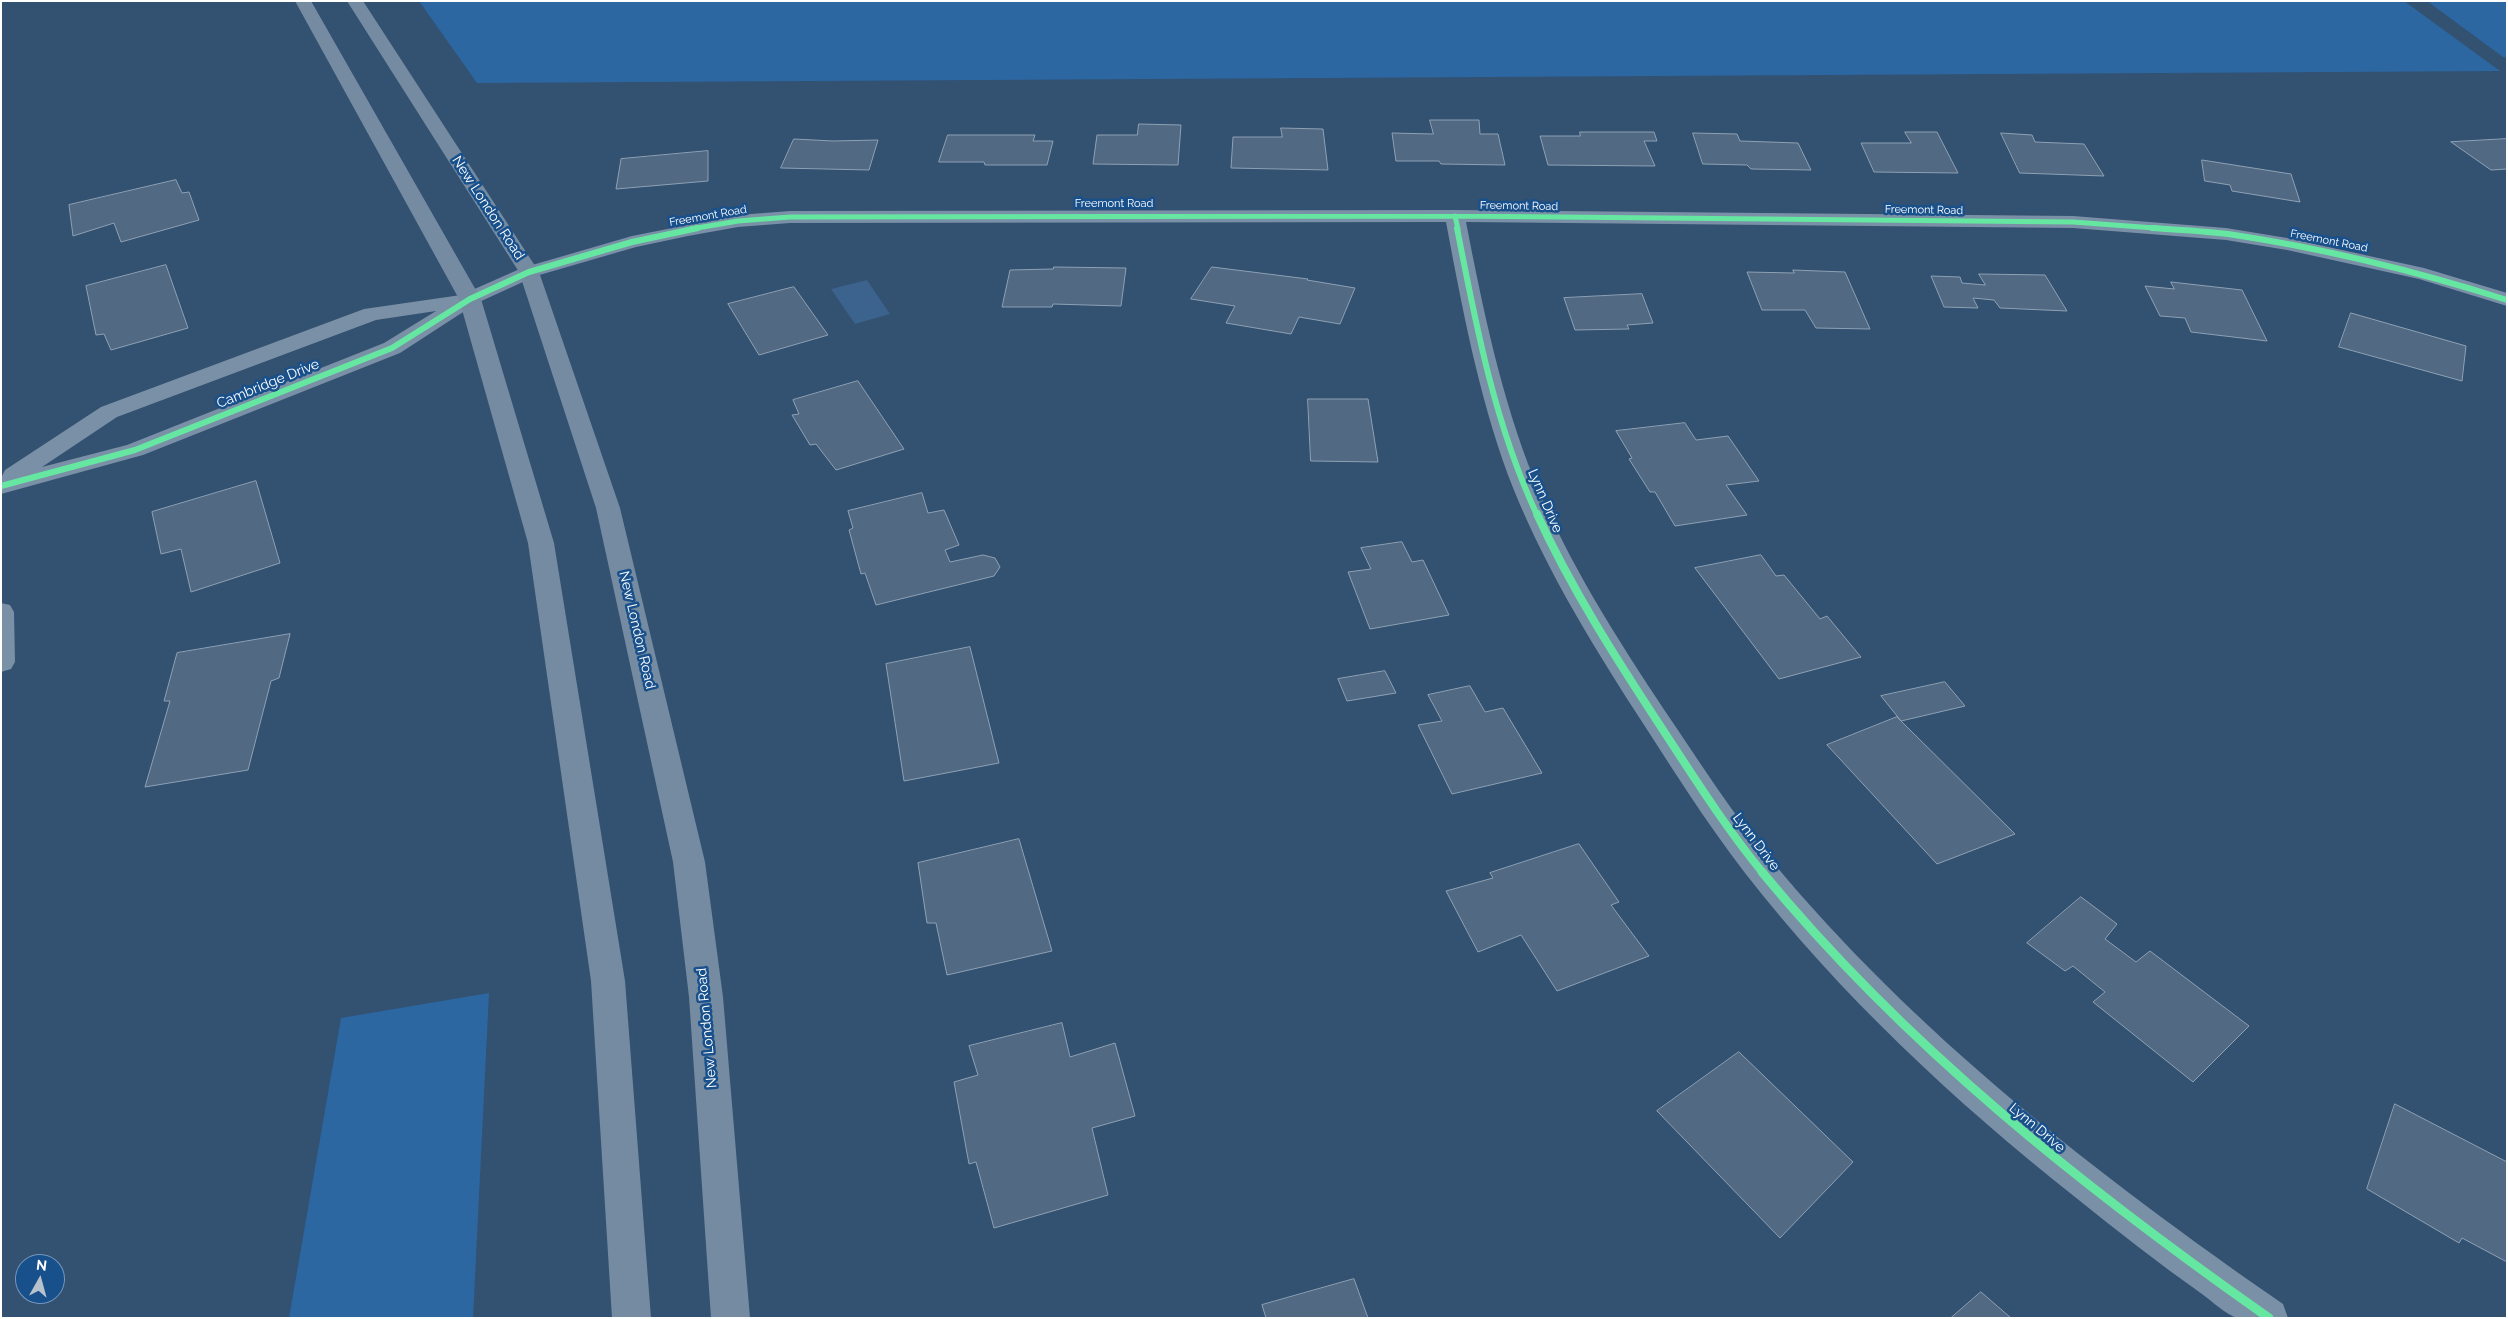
<!DOCTYPE html>
<html>
<head>
<meta charset="utf-8">
<style>
  body { margin:0 }
  #map { position:relative; width:2508px; height:1319px; overflow:hidden; background:#335171; font-family:Raleway,sans-serif }
  canvas { display:block }
  .frame { position:absolute; inset:0; border:2px solid #fff; pointer-events:none }
  .north { position:absolute; left:15px; top:1254px; width:50px; height:50px; box-sizing:border-box; background:#18508c; border:1px solid #7496ba; border-radius:50%; rotate:7deg; font-size:14px; font-weight:700; line-height:20px; text-align:center; color:#fff }
  .north::after { content:''; display:block; margin:auto; width:18px; height:22px; background:#b8c2cd; clip-path:polygon(50% 0,100% 100%,50% 72%,0 100%) }
</style>
</head>
<body>
<div id="map">
<canvas width="2508" height="1319"></canvas>
<div class="frame"></div>
<div class="north">N</div>
</div>
<script>
const c = document.querySelector('canvas').getContext('2d');
c.lineJoin = 'round';
function fill(path, color) {
  c.fillStyle = color;
  c.fill(path, 'evenodd');
}
function stroke(path, color, width, dash) {
  c.strokeStyle = color;
  c.lineWidth = width;
  c.lineCap = dash ? 'butt' : 'round';
  c.setLineDash(dash || []);
  c.stroke(path);
}
function write(font, color, halo, rows, align = 'center') {
  c.font = font + ' Raleway,sans-serif';
  c.lineWidth = 5;
  c.setLineDash([]);
  c.textBaseline = 'middle';
  c.strokeStyle = halo;
  c.fillStyle = color;
  for (const [text, x, y, turn = 0] of rows) {
    c.save();
    c.translate(x, y);
    c.rotate((+turn || 0) * Math.PI / 180);
    c.textAlign = isNaN(turn) ? turn : align;
    if (halo) c.strokeText(text, 0, 0);
    c.fillText(text, 0, 0);
    c.restore();
  }
}
const green = new Path2D(`
  M419 1H2404L2500 71 477 83Z
  M2427 1H2507V58L2503 57Z
  M489 993 473 1318H289L341 1018Z`);
const water = new Path2D(`
  M867 280 890 314 855 324 831 289Z`);
const building = new Path2D(`
  M1430 120H1479L1480 134H1498L1505 165 1441 164 1439 161H1396L1392 133 1433 134Z
  M1139 124 1181 125 1178 165 1093 164 1097 135H1137Z
  M1281 128 1323 129 1328 170 1231 168 1233 137H1282Z
  M1580 132H1654L1657 141H1644L1655 166 1548 165 1540 136H1580Z
  M1905 132H1937L1958 173 1874 172 1861 143H1911Z
  M1693 133 1737 134 1740 141 1798 143 1811 170 1751 169 1747 165 1703 164Z
  M2001 133 2032 135 2035 142 2084 144 2104 176 2020 173Z
  M948 135H1035L1033 141H1053L1047 165H985L984 162H939Z
  M794 139 833 141 878 140 869 170 781 168Z
  M2507 139V169L2491 170 2451 142Z
  M708 151V181L616 189 621 159Z
  M2202 160 2291 174 2300 202 2232 191 2230 185 2205 181Z
  M176 180 182 193 189 192 199 220 121 242 114 223 73 236 69 205Z
  M166 265 188 328 111 350 104 334 96 335 86 286Z
  M1054 267 1126 268 1121 306 1053 304 1052 307H1002L1010 270 1053 269Z
  M1212 267 1308 279 1307 280 1355 288 1340 324 1299 317 1291 334 1226 323 1235 306 1191 299Z
  M1793 270 1845 272 1870 329 1816 328 1805 310H1762L1747 272 1794 273Z
  M1979 274 2045 275 2067 311 2000 308 1994 300 1973 298 1978 308 1944 307 1931 276 1960 277 1962 283 1985 285Z
  M2171 282 2242 290 2267 341 2191 332 2185 318 2160 316 2145 286 2174 289Z
  M794 287 828 335 759 355 728 304Z
  M1642 294 1653 323 1627 325 1629 329 1575 330 1564 298Z
  M2351 313 2466 346 2462 381 2339 347Z
  M858 381 904 449 836 470 816 444 810 445 792 415 799 414 793 400Z
  M1308 399H1368L1378 462 1311 461Z
  M1685 423 1696 440 1728 436 1759 481 1726 485 1747 515 1675 526 1655 492H1650L1629 459 1632 458 1616 431Z
  M256 481 280 563 191 592 181 549 161 554 152 512Z
  M922 493 928 513 944 510 959 545 945 550 950 562 983 555 995 558 1000 567 994 576 876 605 865 573 861 574 849 530 853 528 848 511Z
  M1402 542 1412 562 1423 560 1449 615 1370 629 1348 572 1371 569 1361 548Z
  M1761 555 1776 576 1784 575 1820 619 1827 616 1861 657 1779 679 1695 568Z
  M290 634 279 678 271 681 248 770 145 787 170 701H164L177 653Z
  M970 647 999 763 904 781 886 664Z
  M1385 671 1396 693 1347 701 1338 679Z
  M1945 682 1965 706 1901 721 1881 696Z
  M1470 686 1485 712 1503 708 1542 773 1452 794 1418 725 1442 721 1428 695Z
  M1897 717 1901 721 2015 834 1937 864 1827 745Z
  M1019 839 1052 951 947 975 936 923H927L918 863Z
  M1579 844 1619 902 1611 905 1649 956 1557 991 1521 935 1478 952 1446 891 1493 878 1490 873Z
  M2081 897 2117 924 2105 939 2136 962 2150 951 2249 1026 2193 1082 2093 1002 2105 992 2073 966 2065 971 2027 943Z
  M1062 1023 1070 1057 1115 1043 1135 1116 1092 1128 1108 1195 994 1228 976 1162 969 1164 954 1082 978 1075 969 1046Z
  M1739 1052 1853 1162 1780 1238 1657 1111Z
  M2395 1104 2507 1162V1262L2462 1238 2459 1243 2367 1189Z
  M1354 1279 1368 1318H1266L1262 1305Z
  M1981 1292 2011 1318H1951Z`);
const minor = new Path2D(`
  M1455 210 2073 216 2226 228 2287 238 2424 268 2507 293V306L2419 279 2287 250 2226 240 2073 228 1466 222C1483 309 1501 397 1534 479 1568 562 1616 637 1665 711 1699 761 1732 813 1771 860 1916 1035 2097 1175 2283 1304L2288 1318C2273 1318 2253 1319 2238 1318 2226 1315 2212 1301 2202 1294 2158 1263 2116 1230 2075 1197 1955 1102 1839 994 1745 873 1705 821 1670 765 1635 711 1587 636 1540 559 1508 475 1478 393 1462 307 1446 222L790 223 738 227 688 236 636 247 536 276 477 303 400 353 143 455 1 494V478L5 470 101 407 364 309 461 295 522 268 632 236 738 215 790 211ZM436 311 384 343 127 445 42 467 117 417 376 320Z
  M1 603 10 605 14 612 15 662 11 669 1 672Z`);
const secondary = new Path2D(`
  M295 1H311L481 299 554 543 625 981 651 1318H612L591 981 528 543 459 299Z
  M347 1H363L539 272 620 508 705 862 723 997 750 1318H711L689 997 673 862 596 508 519 272Z`);
const cyclewayFar3 = new Path2D(`
  M1455 216 1458 229
  M691 229 738 221 790 217 1455 216 2073 222 2168 229`);
const cyclewayFar2 = new Path2D(`
  M1457 228C1476 326 1495 425 1537 515
  M2152 228C2177 230 2203 231 2228 234 2323 248 2416 271 2507 300
  M1 486 135 450 392 348 470 299 529 272 632 242 698 228`);
const cyclewayFar1 = new Path2D(`
  M1537 514C1572 590 1617 660 1663 730 1695 779 1726 828 1763 873`);
const cycleway = new Path2D(`
  M1762 872C1906 1047 2084 1188 2269 1318`);
const farStreetnames = [
  ["Freemont Road",1114,204],
  ["Freemont Road",1519,206,1],
  ["Freemont Road",1924,210,1],
  ["Freemont Road",708,216,-10],
  ["Freemont Road",2329,241,11]
];
const streetNames = [
  ["New London Road",488,208,57],
  ["Cambridge Drive",268,384,-22],
  ["Lynn Drive",1545,501,67],
  ["New London Road",637,630,77],
  ["Lynn Drive",1756,842,53],
  ["New London Road",707,1028,-95],
  ["Lynn Drive",2037,1128,40]
];
fill(green, '#2c67a2');
fill(water, '#3c638d');
fill(building, '#516983');
stroke(building, '#8ea1b4', 1);
fill(minor, '#7a90a6');
fill(secondary, '#758ba1');
stroke(cyclewayFar3, '#66e7a1', 5);
stroke(cyclewayFar2, '#66e7a1', 6);
stroke(cyclewayFar1, '#66e7a1', 8);
stroke(cycleway, '#66e7a1', 9);
write('11px', '#fff', '#18508c', farStreetnames);
write('14px', '#fff', '#18508c', streetNames);
</script>
</body>
</html>
